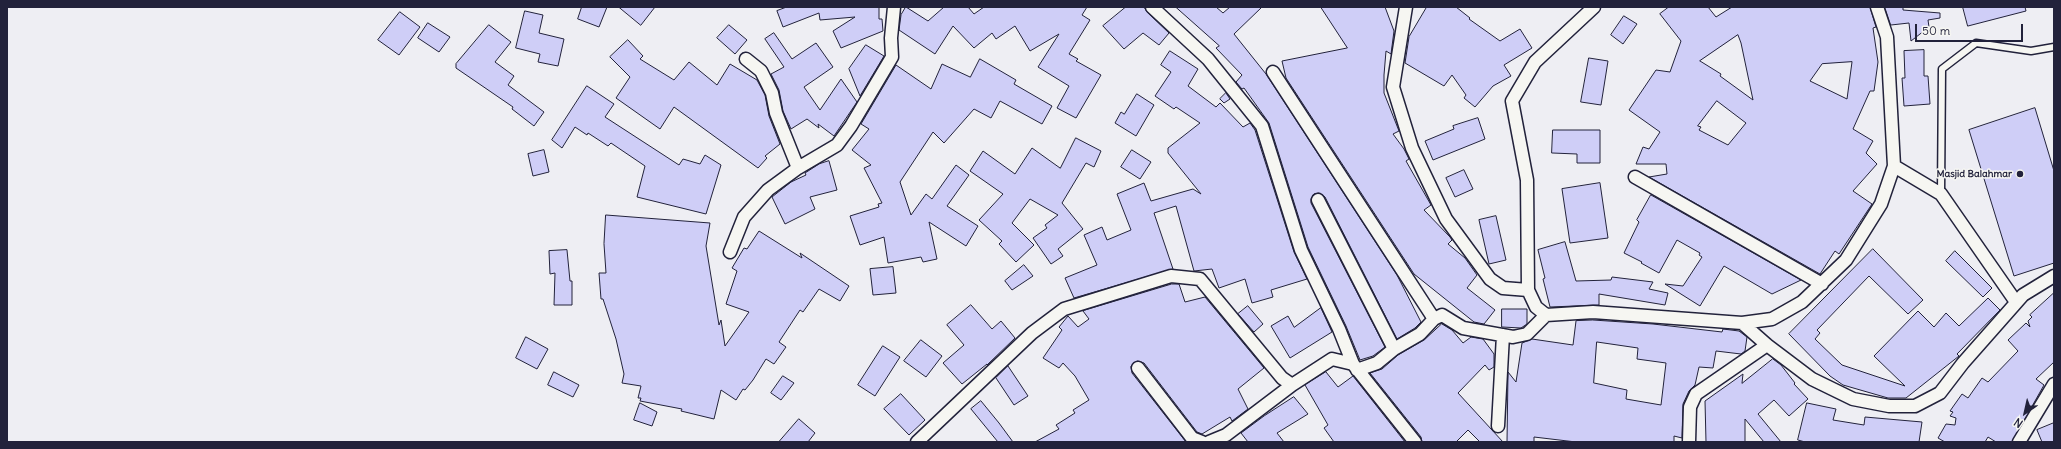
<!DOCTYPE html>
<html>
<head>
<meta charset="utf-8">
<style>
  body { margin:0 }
  #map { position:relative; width:2061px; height:449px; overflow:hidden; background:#eeeef3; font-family:Delius,sans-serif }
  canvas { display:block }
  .frame { position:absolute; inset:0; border:8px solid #22223b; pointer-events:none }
  .north { position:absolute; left:2005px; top:393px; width:40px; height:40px; -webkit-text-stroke:3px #f6f6f2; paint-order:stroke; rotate:214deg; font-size:11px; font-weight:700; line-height:16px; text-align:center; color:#22223b }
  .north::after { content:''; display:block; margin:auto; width:14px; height:18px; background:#22223b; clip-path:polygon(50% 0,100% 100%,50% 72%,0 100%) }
  .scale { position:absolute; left:1915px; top:24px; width:108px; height:18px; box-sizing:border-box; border:2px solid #22223b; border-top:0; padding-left:5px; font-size:12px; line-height:14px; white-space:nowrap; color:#22223b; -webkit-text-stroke:3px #f6f6f2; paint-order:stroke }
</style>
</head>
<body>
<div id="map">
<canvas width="2061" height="449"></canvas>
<div class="frame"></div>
<div class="north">N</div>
<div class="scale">50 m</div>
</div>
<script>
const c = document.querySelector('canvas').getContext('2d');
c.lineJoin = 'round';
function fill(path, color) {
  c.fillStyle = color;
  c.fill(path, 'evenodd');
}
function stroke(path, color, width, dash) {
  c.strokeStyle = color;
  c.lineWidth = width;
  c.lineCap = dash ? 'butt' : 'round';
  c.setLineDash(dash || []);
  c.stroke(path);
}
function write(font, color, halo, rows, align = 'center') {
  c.font = font + ' Delius,sans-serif';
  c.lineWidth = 3;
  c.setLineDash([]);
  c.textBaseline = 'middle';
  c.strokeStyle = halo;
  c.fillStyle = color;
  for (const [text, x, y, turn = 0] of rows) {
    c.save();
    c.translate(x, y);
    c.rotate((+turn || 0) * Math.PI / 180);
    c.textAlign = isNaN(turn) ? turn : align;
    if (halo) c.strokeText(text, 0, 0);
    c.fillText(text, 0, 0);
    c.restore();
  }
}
const building = new Path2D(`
  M582 7H607L599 27 578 19Z
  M619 7H655L641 25Z
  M787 7H879V19H882L883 31 841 48 833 31 855 17 820 20 819 13 783 27 777 11Z
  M906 7 928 21 944 7H968L974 14 984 7H1087L1082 15 1090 20 1069 54 1078 59 1076 61 1101 75 1076 118 1057 108 1069 86 1038 67 1059 34 1030 51 1015 26 996 39 992 33 974 48 953 26 935 54 899 30 901 15Z
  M1126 7H1144L1147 12 1169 33 1159 45 1143 33 1124 49 1103 26Z
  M1176 7H1216L1223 13 1230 7H1262L1234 34 1266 74 1397 275 1421 322 1415 328 1397 339 1325 197 1319 193 1314 194 1311 199V203L1385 347 1373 356 1360 360 1346 326 1308 247 1269 123 1244 88 1242 89 1236 82 1242 75 1216 48 1219 46Z
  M1321 7H1385L1394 31 1391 54 1386 51 1384 75V93L1399 131 1393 134 1404 149 1409 159 1406 161 1431 205 1424 210 1450 237 1452 240 1448 244 1465 258 1477 275 1467 288 1495 310 1484 324 1474 322 1414 274 1286 78 1282 61 1347 48Z
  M1427 7H1456L1470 18 1469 19 1500 41 1520 29 1532 48 1504 65 1511 76 1493 86 1475 107 1464 98 1466 95 1452 75 1444 86 1405 63 1409 37Z
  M1669 7H1708L1716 17 1732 7H1870L1876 27 1873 28 1878 62 1874 91H1870L1853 129 1873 141 1866 153 1877 164 1853 191 1872 204 1839 254 1835 251 1820 274 1649 177 1667 174 1666 164H1636L1643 147 1649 149 1660 132 1629 110 1656 70 1670 72 1681 41 1660 14ZM1738 35 1741 43 1753 100 1720 76 1721 74 1700 61ZM1852 62 1847 99 1810 81 1822 64ZM1717 101 1746 123 1728 145 1699 130 1701 127 1698 126Z
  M1885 7H1903V10L1940 13V18L1928 20 1929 27 1911 41 1909 23 1891 25Z
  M1963 7H2025L2026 11 1968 26Z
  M525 11 543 15 539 33 564 39 558 66 538 62 540 54 516 48Z
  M400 12 420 27 399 55 378 40Z
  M1624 16 1637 24 1623 44 1611 35Z
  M428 23 450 37 439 52 418 38Z
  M489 25 511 42 495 62 514 76 508 85 544 112 534 126 512 109 513 107 456 68V64Z
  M729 25 747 40 735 54 717 38Z
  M774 33 792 59 816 43 833 67 804 87 820 110 841 79 857 102 834 136 818 124 819 128 807 119 791 129 783 111 779 90 771 74 784 67 765 39Z
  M628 40 643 56 640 59 674 80 689 62 717 85 730 64 757 80 765 95 769 116 780 144 765 156 767 158 758 168 674 107 660 129 616 98 630 77 610 57Z
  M866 45 884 56 860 96 849 69Z
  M1924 50V76H1928L1930 104 1904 106 1902 78H1905L1904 51Z
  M1170 51 1198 69 1188 86 1216 107 1220 103 1243 127 1250 123 1255 130 1294 252 1307 279 1271 290 1273 297 1252 303 1245 279 1219 288 1212 269 1194 271 1176 206 1154 213 1173 269 1074 298 1065 278 1097 265 1084 235 1102 227 1107 240 1131 230 1117 194 1144 183 1151 201 1193 189 1201 194 1168 153V148L1200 123 1176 107 1174 109 1155 96 1171 72 1161 65Z
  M1589 58 1608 61 1601 105 1581 102Z
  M980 59 1016 80 1014 84 1052 106 1042 124 1000 101 991 118 974 109 944 143 933 132 900 182 911 215 926 194 932 199 956 165 969 175 947 206 978 226 966 246 929 222 937 259 923 262 921 257 888 263 884 237 860 245 850 216 879 207 878 204 882 203 864 168 871 165 852 150 869 129 861 124 896 65 931 89 942 64 970 77Z
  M587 86 614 104 605 117 679 165 683 159 700 164 705 155 721 165 706 214 637 197 645 166 611 143 608 146 588 133 587 135 575 127 562 148 552 140Z
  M1226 93 1230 99 1224 103 1220 99Z
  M1137 94 1154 105 1136 136 1115 123 1121 112 1124 114Z
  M2035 108 2054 171V263L2014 276 1969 130Z
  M1478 118 1485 139 1433 160 1425 141 1454 129 1453 126Z
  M1553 130H1600V163H1577V154L1552 153Z
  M1076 138 1101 151 1094 167 1086 163 1062 203 1083 229 1058 249 1063 256 1051 264 1033 238 1047 228 1045 225 1058 215 1030 199 1012 223 1034 245 1016 262 999 244 1002 241 979 220 1003 194 970 171 983 151 1015 174 1032 148 1060 168Z
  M544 150 549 172 533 176 528 154Z
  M1132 150 1151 162 1140 179 1121 167Z
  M829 161 837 190 810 197 815 209 785 224 772 197 791 182 806 175 805 173 819 164Z
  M1464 170 1473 189 1455 197 1446 178Z
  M1600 183 1608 238 1570 243 1562 189Z
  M1651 195 1801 280 1772 294 1724 266 1700 306 1665 284 1683 286 1702 257 1699 255 1700 253 1677 240 1659 273 1641 263 1642 262 1624 253 1639 222 1637 220Z
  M606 215 710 223 706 246 719 325 721 320 725 346 749 312 726 304 737 271 732 268 744 248 747 249 759 231 802 258 800 253 849 286 840 301 819 289 803 312 800 310 779 342 786 347 774 364 766 359 753 380 745 390 743 389 736 400 721 390 714 419 681 411 682 409 640 401 641 398H638L641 386 622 383 624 374 616 339 603 299H601L599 273H606L604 244Z
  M1496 216 1506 260 1489 264 1479 220Z
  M1565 242 1576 281 1611 280 1612 277 1653 282 1649 289 1668 293 1665 305 1599 294V305L1550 307 1543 279 1545 278 1538 250Z
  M1873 249 1923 300 1908 314 1869 276 1817 330 1820 333 1815 339 1842 365 1905 386 1874 356 1918 311 1934 327 1946 313 1959 326 1988 298 2000 310 1957 354 1959 356 1906 398H1888L1843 385 1830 376 1789 334Z
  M567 250 570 281H572V305H554L555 273 550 274 549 251Z
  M1955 251 1992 288 1983 297 1946 261Z
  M1024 265 1033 276 1012 290 1005 281Z
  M893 267 896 293 873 295 870 269Z
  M1172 284H1179L1185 302 1205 297 1264 368 1238 389 1248 409 1232 421 1230 417 1202 434 1197 432 1144 363 1137 361 1131 366 1132 373 1186 442H1035L1059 429 1056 425 1075 413 1073 410 1089 400 1075 376 1063 363 1059 368 1043 358 1062 330 1059 327 1068 316 1078 327 1089 319 1083 311Z
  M2054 293V362L2036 379 2044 385 2012 442H1996L1988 437 1985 442H1945L1938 438 1946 424 1955 425 1956 418 1950 416 1953 412 1950 411 1962 394 1968 398 1982 378 1988 382 2018 351 2008 340 2026 323 2030 327 2028 321 2032 317 2030 315Z
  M971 305 992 329 1001 321 1015 338 987 365V364L962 384 943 363 964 345 947 325Z
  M1248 306 1263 324 1254 332 1238 314Z
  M1321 308 1332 332 1290 358 1271 326 1288 316 1294 327Z
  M1502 309H1527V324L1521 328 1502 327Z
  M1593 320 1653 324 1722 332 1723 329 1739 331 1747 337 1745 351 1741 354 1716 351 1713 368 1699 367 1695 385 1689 391 1683 404 1682 438 1674 436V442H1576L1534 437V442H1507L1508 372 1516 382 1522 343 1532 339 1573 345 1576 321ZM1597 342 1638 348 1637 359 1666 363 1661 405 1626 399 1627 390 1594 383Z
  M1442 324 1452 330 1463 343 1471 337 1483 339 1494 354V367L1489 370 1485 365 1458 393 1503 442H1480L1468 430 1456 442H1422L1421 437 1370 373 1382 369 1398 355 1424 340Z
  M526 337 548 349 537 369 516 358Z
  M921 340 942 356 926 377 904 361Z
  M883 346 900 357 875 396 858 385Z
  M1773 359 1781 365 1795 383 1794 384 1808 399 1789 416 1774 400 1758 414 1781 442H1764L1745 419V442H1706L1705 401 1743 374 1742 383Z
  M1008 366 1028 396 1014 405 996 378Z
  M554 372 579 385 573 397 548 385Z
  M1326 372 1338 387 1353 376 1405 442H1334L1324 428 1328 425 1305 385Z
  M783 376 794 383 781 400 771 393Z
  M901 394 925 420 909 435 884 409Z
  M1294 397 1308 414 1277 433 1284 442H1248L1241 433 1264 416Z
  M981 401 999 423 1013 442H998L971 409Z
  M640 403 657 412 652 426 634 420Z
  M1807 403 1836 409 1833 420 1864 425 1865 417 1922 422 1919 442H1805L1798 440Z
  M799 419 815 433 808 442H779Z
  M2054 423V442H2042L2037 430Z`);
const lane = new Path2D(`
  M1941 194 1942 69 1976 43 2031 51 2054 47`);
const street = new Path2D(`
  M1152 7 1208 59 1262 126 1301 250 1339 329 1353 364 1415 442
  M1406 7 1393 87 1412 148 1446 219 1490 279 1503 288 1528 290
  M1594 7 1535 62 1512 101 1527 180 1528 290 1536 307 1546 315 1593 312 1742 323 1772 319 1802 302 1846 260 1881 204 1894 166 1887 37 1877 7
  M746 59 761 71 772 93 776 113 798 168
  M1273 72 1434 319 1442 315 1463 328 1513 337 1527 334 1546 315
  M1894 166 1941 194 2016 302
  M1635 177 1822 284
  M1318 200 1394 349
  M730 252 744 217 768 190 798 168 837 145 851 126 892 57 891 38 894 7
  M1742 323 1767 345 1812 379 1853 399 1889 406H1915L1940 393 1963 363 2023 295 2054 276
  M1138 368 1192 438 1202 442
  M1357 370 1377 363 1394 349 1420 334 1434 319
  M1498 426 1503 335
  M917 442 1032 333 1064 309 1171 276 1200 279 1282 378 1292 385 1332 359 1353 364
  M1209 442 1226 435 1292 385
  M1689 442 1690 407 1696 394 1767 345
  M2019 442 2054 384`);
const markers = [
  [2020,174,4,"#22223b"]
];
const poiNames = [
  ["Masjid Balahmar",2012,174]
];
fill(building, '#cfcef7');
stroke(building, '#22223b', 1);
stroke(lane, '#22223b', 9);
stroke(street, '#22223b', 15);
stroke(lane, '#f6f6f2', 6);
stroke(street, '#f6f6f2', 12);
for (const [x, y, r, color] of markers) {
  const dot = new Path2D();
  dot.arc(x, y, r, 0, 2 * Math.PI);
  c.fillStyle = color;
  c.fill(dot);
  stroke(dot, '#f6f6f2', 1.5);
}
write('bold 10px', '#22223b', '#f6f6f2', poiNames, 'right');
</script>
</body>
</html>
